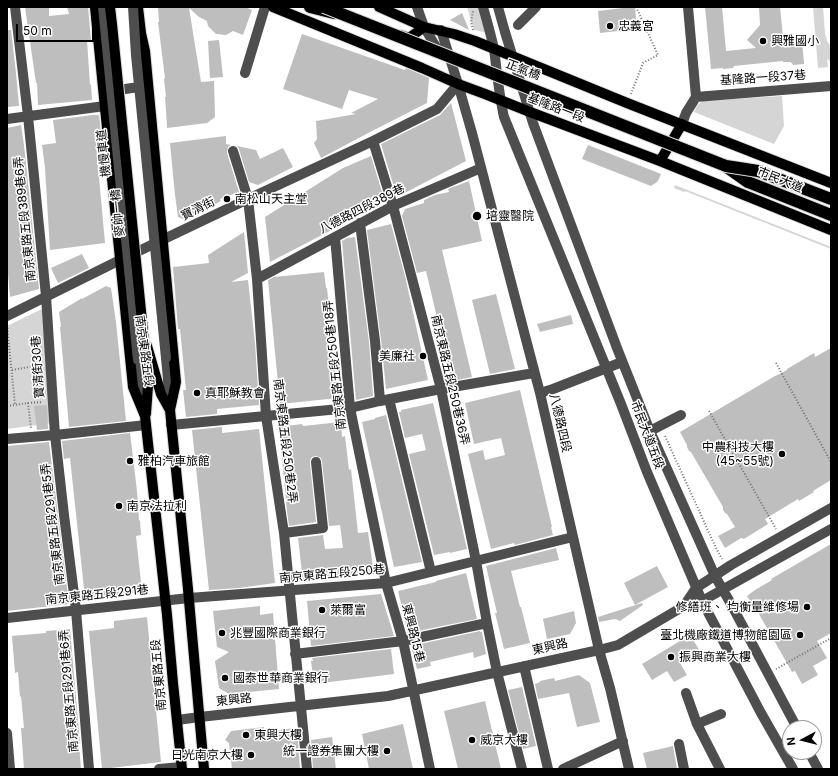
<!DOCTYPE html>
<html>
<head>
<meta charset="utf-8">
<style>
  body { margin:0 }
  #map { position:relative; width:838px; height:776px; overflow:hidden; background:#fff; font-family:Inter,sans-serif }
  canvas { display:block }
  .frame { position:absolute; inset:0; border:8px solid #000; pointer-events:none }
  .north { position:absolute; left:782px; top:720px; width:40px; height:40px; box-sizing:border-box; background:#fff; border:1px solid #999; border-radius:50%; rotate:263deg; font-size:11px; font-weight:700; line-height:16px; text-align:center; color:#000 }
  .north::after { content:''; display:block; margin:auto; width:14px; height:18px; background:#000; clip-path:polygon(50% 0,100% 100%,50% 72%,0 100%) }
  .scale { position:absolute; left:16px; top:24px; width:78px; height:18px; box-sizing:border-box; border:2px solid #000; border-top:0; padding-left:5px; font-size:12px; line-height:14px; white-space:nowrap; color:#000; -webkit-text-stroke:3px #fff; paint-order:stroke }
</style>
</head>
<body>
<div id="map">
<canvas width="838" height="776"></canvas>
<div class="frame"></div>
<div class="north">N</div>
<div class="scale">50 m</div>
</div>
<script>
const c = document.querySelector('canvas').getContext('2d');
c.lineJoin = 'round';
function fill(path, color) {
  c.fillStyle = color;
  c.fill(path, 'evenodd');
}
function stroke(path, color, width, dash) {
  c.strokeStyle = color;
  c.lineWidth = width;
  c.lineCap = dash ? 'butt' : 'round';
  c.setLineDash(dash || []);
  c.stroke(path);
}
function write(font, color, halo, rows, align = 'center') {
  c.font = font + ' Inter,"Noto Sans TC",sans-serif';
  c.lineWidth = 3;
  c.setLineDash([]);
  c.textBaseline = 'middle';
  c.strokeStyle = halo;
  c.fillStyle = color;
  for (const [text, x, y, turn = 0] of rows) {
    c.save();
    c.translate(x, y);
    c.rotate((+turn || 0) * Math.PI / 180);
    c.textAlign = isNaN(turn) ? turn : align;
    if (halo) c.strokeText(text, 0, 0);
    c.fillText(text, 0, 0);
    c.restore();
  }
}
const green = new Path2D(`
  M467 7H479L488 33 474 30Z
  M813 7H823L825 33 827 41 831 47V62L827 59 828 67 818 68Z
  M782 96 784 126 774 144 694 112 698 104 703 101Z
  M675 185 831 247V249L685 191 684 192 674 188Z
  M42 309 53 423 7 429V326Z`);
const building = new Path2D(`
  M25 7H49V16L69 14 67 7H88L91 40H87L90 85 91 84 92 100 38 105 37 83H36Z
  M158 7H245L252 10 243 35 233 31 226 35 216 34 208 26 207 21 199 17 189 8 201 82 214 81 215 117 207 123 167 128 166 110 165 97H166L164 79 165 78 158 22H159Z
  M631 7H635L637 29 600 33 598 11Z
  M705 7H722L726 51 756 48 747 40 760 25 759 7H780L783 37 796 36V43L802 42 804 62V64L793 65 792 63H791V62H783V61L734 66 733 68 723 69V68L711 69Z
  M462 13 469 30 450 20Z
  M7 30H11L16 73 19 106 7 107Z
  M302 34 405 70 406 68 429 78 427 103 372 131 321 158 314 143 317 139 316 121 356 114 351 113 378 99 349 90 342 109 283 89Z
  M219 40 223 77 210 78 208 41Z
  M451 103 466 161 397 197 381 144 440 115Z
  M93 115H99L101 133 95 134 105 243 50 250 45 168 42 145 56 143 53 120Z
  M21 125 24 145 39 289 10 297 7 262V128Z
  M226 136V144L231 145 228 147 227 153 239 192 220 199 221 201 186 220 178 217 175 195 170 143Z
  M588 145 661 174 659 179 657 182 651 186 582 159Z
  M237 146 256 150 260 159 283 148 293 167 258 185 249 182 239 149Z
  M371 156 385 202 347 215 349 221 270 262 265 217 343 168Z
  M469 181 482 241 442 250 472 377 452 381 426 271 417 273 402 216 405 209 424 203V200L435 195 449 192 448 189Z
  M391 224 405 276 428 380 386 389 381 340 367 230Z
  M244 232 248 273 231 282 248 280 255 343 259 405 217 409V414L186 417 183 390H186L180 329H178L173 267 209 263 208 255Z
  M355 237 369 342 373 396 356 400 342 241 347 238Z
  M82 254 89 268 58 283 51 268Z
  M324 272 326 288H327L330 317H329L338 398 280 404 268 280 274 277Z
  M106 286 111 288 116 322 126 421 69 427 60 327H61L59 312 82 298V299Z
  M496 294 515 369 490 374 472 300Z
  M571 315 573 324 540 332 537 324Z
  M831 348V480L813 491 814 492 799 501 798 499 765 519 768 524 744 539 741 538 725 548 718 536 735 527 727 514 725 513 723 510V507L691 452 689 451 687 447V445L680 432 775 376 787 370V369L814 353 815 357Z
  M520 390 552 527H551L553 535 515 545 514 543 491 549 468 454 483 450 485 460 505 455 501 438 474 444 465 403Z
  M433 403 467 549 450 553V552L434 555 409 454 426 450 422 434 405 438 399 412H401V410Z
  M47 405 48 429 37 430 34 406Z
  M386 415 422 562 394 567 362 422 375 419V418Z
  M341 422 342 437 345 436 349 470 351 469 358 533 368 532 374 574 303 581 298 538 323 535 325 549 343 548 340 525 329 526 322 461 321 458 316 456 312 457 310 460V463L316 522 289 526 287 511 279 427 302 424 303 426Z
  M222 427V433L259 429 275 583 239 588 209 590 192 430Z
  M130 433 137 491 139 521 140 520 141 535 136 536 142 592 85 598 70 458 64 459 62 441Z
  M49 442 69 604 7 611V446Z
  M831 544V633L817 641 827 658 813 666 818 675 802 684 795 671 792 672 755 607H754L747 596 755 590 772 580 771 579Z
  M556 548 559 560 511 571 520 607H521L530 643 504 649 495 613H497L486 566Z
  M657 566 668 587 635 605 624 583Z
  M466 573 477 619 408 633 398 591 436 582V581Z
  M381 594 394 636 311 646 307 601Z
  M642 603 643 605 620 621 615 619 599 622 598 617Z
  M260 606V615L273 613 279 689 229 694 219 688 215 661 229 652 217 647 213 611Z
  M574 611 576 623 570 634 547 639 543 619Z
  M147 617 161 762 102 769 89 631 114 628V621Z
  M70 629 80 744H79L81 769H24L21 728H24L21 696 20 697 18 672 15 673 12 636 46 633V631Z
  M480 631V632H482L486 654 474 658 473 652 430 662 431 666 417 669 411 646Z
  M690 635 700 651 680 663 687 675 674 682 667 671 652 680 642 664Z
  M391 649 394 674 314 684 311 661H313L312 658Z
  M579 675 590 683 600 722 577 727 569 693 538 699 535 684 540 682V681L554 678 555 681Z
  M522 687 536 746 523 749 508 690Z
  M485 701 501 769H458L444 711Z
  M403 724 413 769H369L362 734Z
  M264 727V732L295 728 296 741H298L300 769H232L229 743 225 740 231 731Z
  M332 737 336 769H313L311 740Z
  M673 746 677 769H647L643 753Z`);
const path = new Path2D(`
  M473 30 471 22 473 11
  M631 94 643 63 658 55 636 7
  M7 325 15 405
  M776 363 831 462
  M12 370 40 365
  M28 403 43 402
  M7 406 28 403 31 428
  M709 411 776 529
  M665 436 716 548 722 559
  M776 669 831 638`);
const minor = new Path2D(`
  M15 7 28 116 46 296 55 435 64 515 76 610 89 769
  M417 7 424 27 441 55
  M483 7C487 21 491 35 494 49 497 72 499 95 504 117L621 404 647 472 702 601 761 713 793 769
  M498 7 505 32 533 123 617 348 650 431 715 576 731 604 797 728
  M518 25 536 7
  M441 30 458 84 472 133 540 393 599 650 610 688 629 769
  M245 73 265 7
  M111 91 146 86
  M696 97 831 86
  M7 119 105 106
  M682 124 686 113 696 97 688 7
  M373 141 393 206 441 389 476 561 487 623 497 672 522 769
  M233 151 248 199 257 279 266 416 284 533 307 769
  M360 223 375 341 380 401
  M335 237 350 408 386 583 403 641 430 769
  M257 279 393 206 481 168
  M7 316 120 260 248 199 373 141 437 109 458 84
  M166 358 168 379 169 406
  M138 360 140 384 144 410
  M540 393 553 389 622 362
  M389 399 431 572
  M171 425 350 408 380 401 441 389 534 373
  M650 431 681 415
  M7 439 55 435 146 425
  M284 533 323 528 316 462
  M684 606 696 588 731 565 831 508
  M7 618 189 598 386 583 573 537
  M295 654 403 641 487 623
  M524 666 548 769
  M686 693 697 724 720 769
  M177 720 200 717 388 696 599 650 618 645 684 606 702 601 831 529
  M697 724 721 714
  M7 733 10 769
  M679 744 684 769
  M809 752 818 769
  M159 769 181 767
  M563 769 623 741`);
const major = new Path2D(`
  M95 7 117 229 133 387 145 416 167 615 173 683 182 769
  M138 7 141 33 145 51 176 382 170 410 188 589 204 769
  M273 7 422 68 458 84 485 94 530 112 660 161 831 230
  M379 7 424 27 454 34 475 41 627 103 831 183
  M400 35 409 38 424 27
  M660 161 682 124
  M147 346 161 394 170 410
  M146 360 148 386 146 414`);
const highway = new Path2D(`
  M310 7 334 13
  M724 165 748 182 831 215`);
const minorBridge = new Path2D(`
  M103 7 138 360
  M133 7 136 55 166 358`);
const majorBridge = new Path2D(`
  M110 7 112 24 146 360`);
const highwayBridge = new Path2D(`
  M324 7 726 166 758 171 831 199`);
const markers = [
  [610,26,4,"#000"],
  [763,41,4,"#000"],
  [227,199,4,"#000"],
  [477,216,5,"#000"],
  [423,356,4,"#000"],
  [197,393,4,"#000"],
  [782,454,4,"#000"],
  [130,461,4,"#000"],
  [119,506,4,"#000"],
  [807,607,4,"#000"],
  [322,610,4,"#000"],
  [222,633,4,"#000"],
  [800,635,4,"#000"],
  [671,657,4,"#000"],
  [225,678,4,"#000"],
  [246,735,4,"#000"],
  [472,740,4,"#000"],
  [387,751,4,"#000"],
  [251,755,4,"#000"]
];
const poiNames = [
  ["忠義宮",618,26],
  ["興雅國小",771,41],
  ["南松山天主堂",235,199],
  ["培靈醫院",486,216],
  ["美廉社",415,356,"right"],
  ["真耶穌教會",205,393],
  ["中農科技大樓",774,447,"right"],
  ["(45~55號)",774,461,"right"],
  ["雅柏汽車旅館",138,461],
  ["南京法拉利",127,506],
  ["修繕班、 均衡量維修場",799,607,"right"],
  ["萊爾富",330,610],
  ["兆豐國際商業銀行",230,633],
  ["臺北機廠鐵道博物館園區",792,635,"right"],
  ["振興商業大樓",679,657],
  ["國泰世華商業銀行",233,678],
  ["東興大樓",254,735],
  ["威京大樓",480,740],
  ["統一證券集團大樓",379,751,"right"],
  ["日光南京大樓",243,755,"right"]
];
const streetNames = [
  ["正氣橋",523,70,21],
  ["基隆路一段37巷",763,78,-4],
  ["基隆路一段",556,108,21],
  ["機慢車道",104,153,-96],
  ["市民大道",780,180,22],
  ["寶清街",198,209,-26],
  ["八德路四段389巷",362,209,-27],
  ["麥帥一橋",118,213,-96],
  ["南京東路五段389巷6弄",25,219,-96],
  ["南京東路五段",144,351,82],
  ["南京東路五段250巷18弄",335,365,-96],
  ["寶清街30巷",38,367,-94],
  ["南京東路五段250巷36弄",450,380,77],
  ["八德路四段",560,423,77],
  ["市民大道五段",647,435,69],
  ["南京東路五段250巷2弄",285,441,83],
  ["南京東路五段291巷5弄",53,524,-97],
  ["南京東路五段250巷",332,574,-5],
  ["南京東路五段291巷",97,595,-6],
  ["東興路15巷",413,633,76],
  ["東興路",550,647,-13],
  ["南京東路五段",159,675,-95],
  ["南京東路五段291巷6弄",69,691,-95],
  ["東興路",234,700,-6]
];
fill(green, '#d5d5d5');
fill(building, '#bebebe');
stroke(major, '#dbdbdb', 12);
stroke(highway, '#dbdbdb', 14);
stroke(path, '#707070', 2, [1, 2]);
stroke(minor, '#4e4e4e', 10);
stroke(major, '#000', 10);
stroke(highway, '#000', 12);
stroke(majorBridge, '#dbdbdb', 12, []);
stroke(highwayBridge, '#dbdbdb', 14, []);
stroke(minorBridge, '#4e4e4e', 10);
stroke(majorBridge, '#000', 10);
stroke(highwayBridge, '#000', 12);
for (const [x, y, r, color] of markers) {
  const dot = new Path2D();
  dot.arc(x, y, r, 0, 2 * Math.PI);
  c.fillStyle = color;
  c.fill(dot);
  stroke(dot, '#fff', 1.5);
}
write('12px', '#000', '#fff', poiNames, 'left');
write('12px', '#000', '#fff', streetNames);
</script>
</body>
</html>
